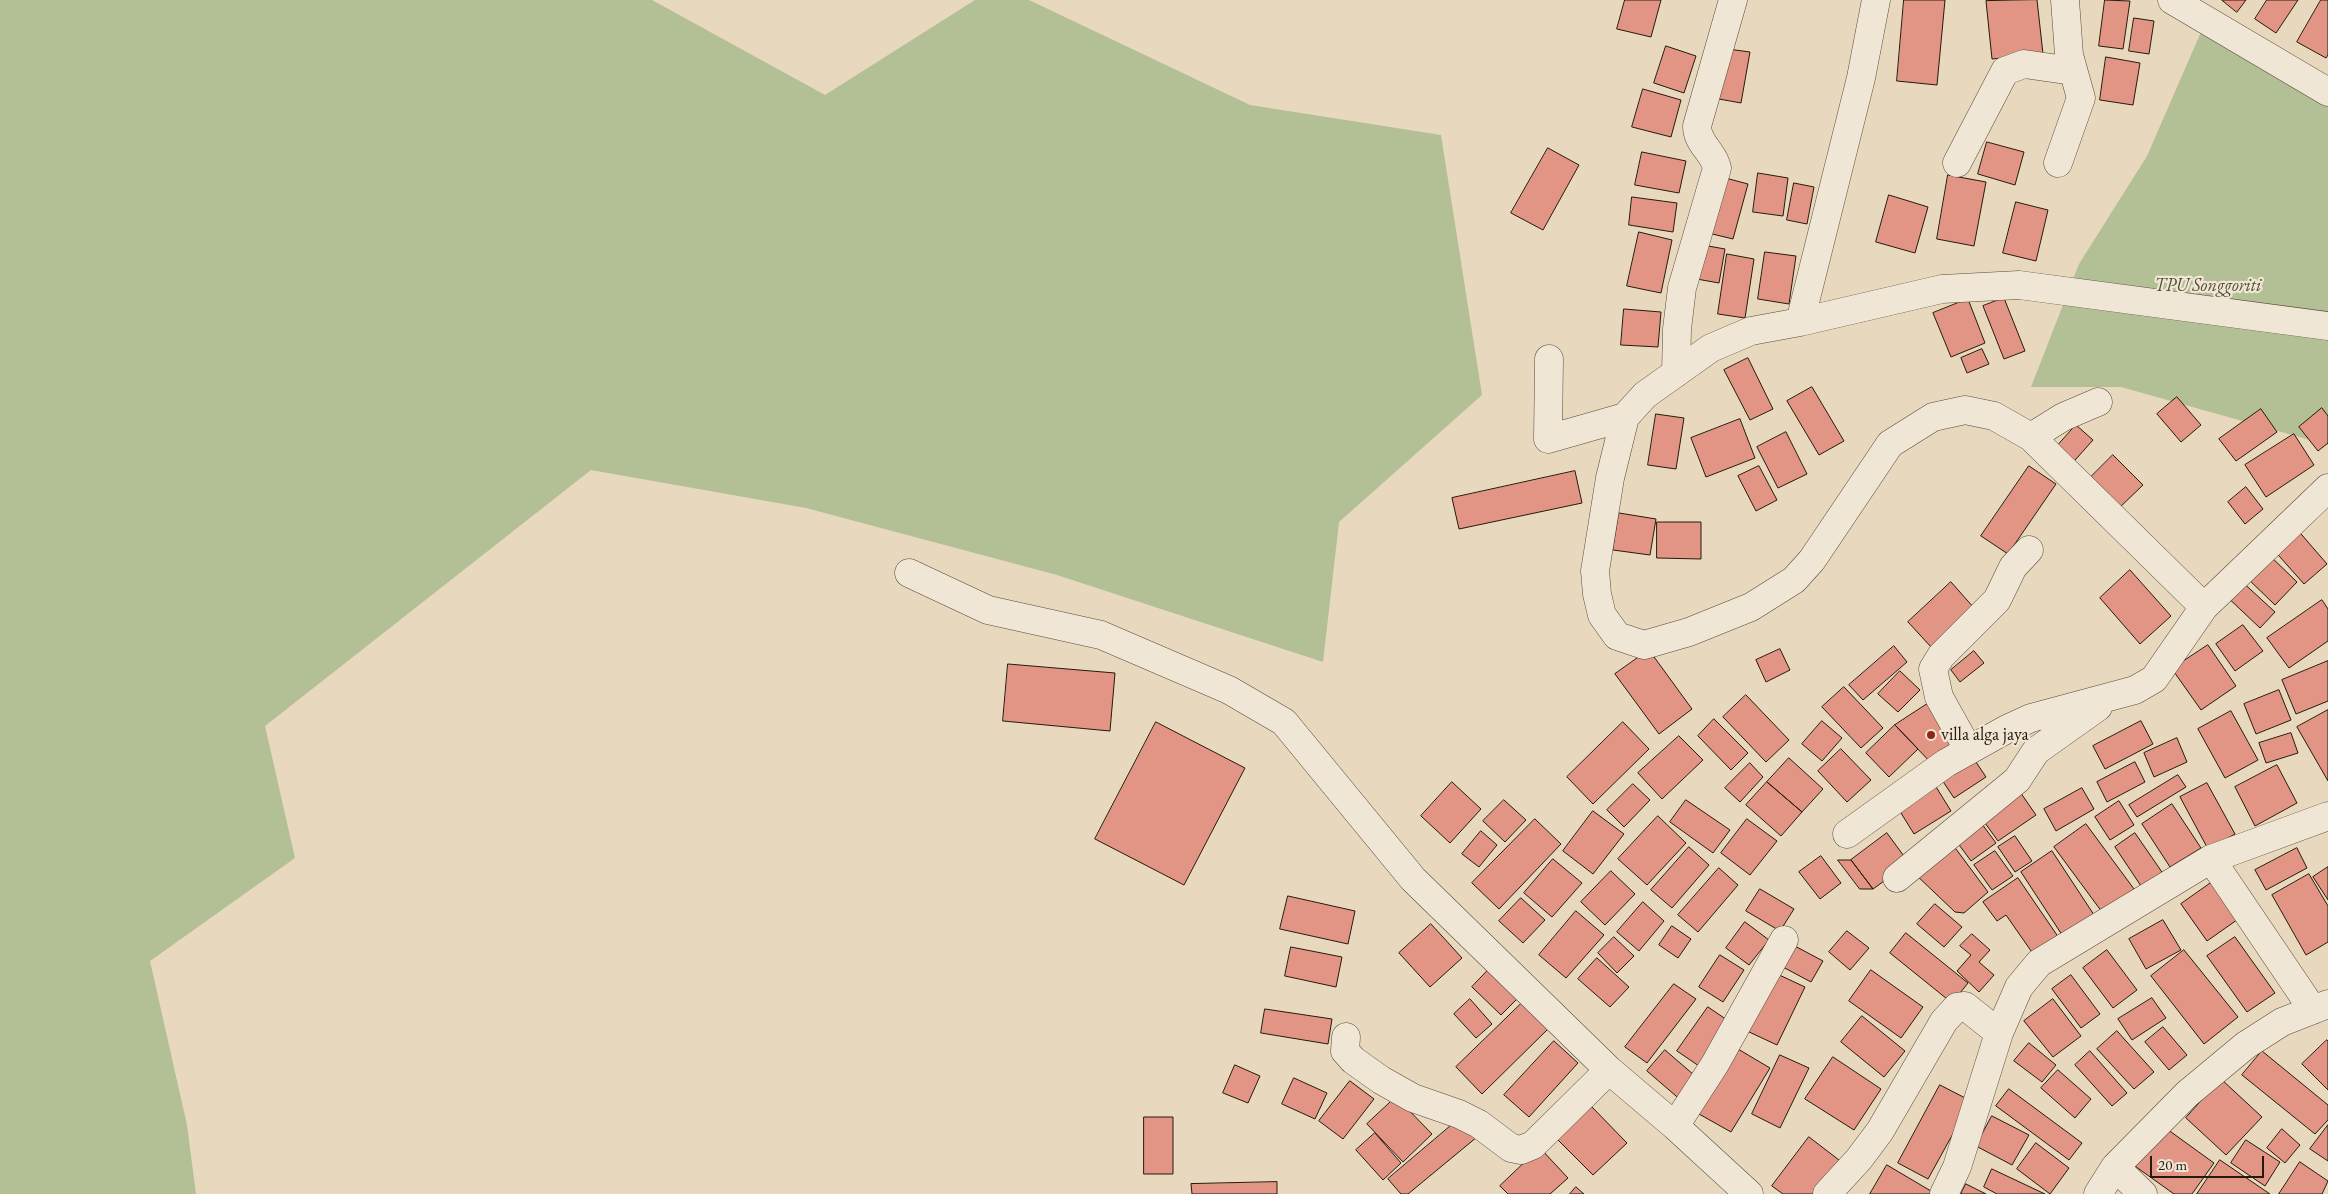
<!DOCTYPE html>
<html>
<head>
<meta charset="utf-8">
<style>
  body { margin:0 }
  #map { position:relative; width:2328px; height:1194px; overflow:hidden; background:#e8d8be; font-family:"EB Garamond",serif }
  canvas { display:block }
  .scale { position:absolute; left:2150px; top:1156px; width:114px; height:22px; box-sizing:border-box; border:2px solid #261a0c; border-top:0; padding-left:6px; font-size:15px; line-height:18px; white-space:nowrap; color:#261a0c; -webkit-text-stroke:4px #f0e6d5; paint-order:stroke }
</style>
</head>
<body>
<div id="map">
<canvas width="2328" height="1194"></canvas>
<div class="scale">20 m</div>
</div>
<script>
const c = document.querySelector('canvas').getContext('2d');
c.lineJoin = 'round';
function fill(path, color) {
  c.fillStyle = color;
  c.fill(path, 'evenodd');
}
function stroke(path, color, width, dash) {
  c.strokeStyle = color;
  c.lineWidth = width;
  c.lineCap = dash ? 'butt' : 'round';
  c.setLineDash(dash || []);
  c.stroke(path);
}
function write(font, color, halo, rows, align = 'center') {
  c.font = font + ' "EB Garamond",serif';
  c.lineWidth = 4.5;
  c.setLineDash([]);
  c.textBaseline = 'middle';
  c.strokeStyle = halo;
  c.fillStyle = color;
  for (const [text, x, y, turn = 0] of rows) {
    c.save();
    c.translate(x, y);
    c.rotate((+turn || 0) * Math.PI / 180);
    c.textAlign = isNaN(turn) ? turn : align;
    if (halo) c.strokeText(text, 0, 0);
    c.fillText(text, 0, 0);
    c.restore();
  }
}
const green = new Path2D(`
  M0 0H652L825 95 975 0H1029L1250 105 1441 135 1482 395 1339 522 1323 662 1057 575 806 508 591 470 265 726 295 858 150 961 187 1125 196 1194H0Z
  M2201 32 2328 102V445L2121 387H2031L2079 264 2147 156Z`);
const building = new Path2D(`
  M1625 0H1661L1651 37 1617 29Z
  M1904 0H1945L1937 85 1897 81Z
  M2037 0 2043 54 1992 59 1986 1Z
  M2105 0 2130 1 2123 49 2099 46Z
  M2222 0H2246L2237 12Z
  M2267 0H2298L2276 33 2255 19Z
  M2321 0H2328V55L2326 58 2297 42Z
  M2134 18 2154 21 2149 54 2129 51Z
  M1666 46 1696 56 1684 93 1654 83Z
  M1728 49 1750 52 1741 103 1719 99Z
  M2106 57 2140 63 2133 105 2100 100Z
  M1643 89 1681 100 1671 137 1632 127Z
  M1987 142 2024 152 2015 185 1978 174Z
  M1548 148 1579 165 1543 230 1511 213Z
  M1642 152 1686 161 1679 193 1635 185Z
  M1758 173 1788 178 1783 216 1753 212Z
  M1948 175 1986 182 1974 246 1937 239Z
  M1718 176 1748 184 1733 239 1704 232Z
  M1794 183 1814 187 1807 224 1787 220Z
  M1889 195 1928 207 1915 253 1876 242Z
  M1632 197 1677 203 1673 232 1629 225Z
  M2016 202 2048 210 2036 261 2003 253Z
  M1639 232 1672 240 1661 293 1627 286Z
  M1697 244 1725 249 1719 283 1691 278Z
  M1765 252 1796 256 1789 304 1758 299Z
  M1727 254 1754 259 1745 318 1718 314Z
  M2004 298 2025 351 2004 359 1983 306Z
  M1968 299 1985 343 1951 357 1933 313Z
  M1624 309 1661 312 1658 347 1621 345Z
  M1982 349 1989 364 1967 373 1961 358Z
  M1748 358 1773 409 1750 420 1724 370Z
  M1812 387 1844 441 1819 455 1787 401Z
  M2177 397 2201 425 2181 442 2157 414Z
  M2322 408 2328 416V443L2318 451 2299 427Z
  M2261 409 2277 432 2236 461 2219 439Z
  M1656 414 1684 418 1676 469 1648 465Z
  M1740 419 1755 458 1706 477 1691 438Z
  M2076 425 2093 440 2068 468 2051 453Z
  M1786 432 1807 474 1778 488 1757 447Z
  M2294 434 2314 465 2266 497 2245 465Z
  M2113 455 2143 485 2117 510 2088 480Z
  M1759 466 1777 500 1756 511 1738 476Z
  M2029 466 2056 484 2008 554 1981 536Z
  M1575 471 1582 503 1459 529 1452 498Z
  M2246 487 2263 509 2245 524 2228 502Z
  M1619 513 1656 519 1650 555 1613 550Z
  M1657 522H1701V559L1657 558Z
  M2295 527 2327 564 2304 584 2272 548Z
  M2265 551 2297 582 2275 605 2243 574Z
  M2130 570 2171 616 2140 644 2100 598Z
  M2238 578 2275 612 2260 628 2223 593Z
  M1951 582 1975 609 1932 648 1908 622Z
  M2322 600 2328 609V641L2289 668 2267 638Z
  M2243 625 2263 651 2235 671 2216 644Z
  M2208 645 2236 686 2201 710 2172 669Z
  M1894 646 1907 662 1863 700 1849 685Z
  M1780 649 1790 670 1766 682 1756 660Z
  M1649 650 1692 709 1659 734 1615 674Z
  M1974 651 1984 663 1960 682 1951 670Z
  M2328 661V701L2296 714 2282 680Z
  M1008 664 1115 673 1110 731 1003 721Z
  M1900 671 1920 690 1898 712 1878 694Z
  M1844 687 1883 728 1861 748 1822 707Z
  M2279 690 2291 720 2256 734 2244 704Z
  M1746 695 1789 740 1766 762 1723 717Z
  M1938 697 1962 746 1933 765 1895 725Z
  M2328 710V781L2297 727Z
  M2231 711 2258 760 2225 778 2198 729Z
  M1714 719 1748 753 1731 770 1698 736Z
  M1822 721 1842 738 1822 761 1802 744Z
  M2141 721 2153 744 2105 769 2093 746Z
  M1156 722 1245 768 1184 885 1095 839Z
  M1623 722 1649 749 1593 804 1567 777Z
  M1895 725 1918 749 1889 777 1866 753Z
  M2291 733 2298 753 2266 763 2259 743Z
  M1679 736 1703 760 1662 799 1638 773Z
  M2177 738 2187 762 2154 777 2144 753Z
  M1841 749 1871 780 1847 802 1818 771Z
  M1970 753 1986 777 1954 798 1938 774Z
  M1789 758 1823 789 1802 812 1767 782Z
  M2135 762 2145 782 2107 802 2097 782Z
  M1750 763 1763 777 1740 802 1725 788Z
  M2277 765 2297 803 2255 826 2235 787Z
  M2178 775 2186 787 2137 817 2129 805Z
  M1452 782 1481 809 1450 843 1421 816Z
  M1767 782 1802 812 1781 836 1746 805Z
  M1933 782 1951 811 1914 834 1896 805Z
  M2207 783 2235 834 2208 849 2180 797Z
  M1633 784 1650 800 1624 827 1607 810Z
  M2082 788 2094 809 2056 831 2044 809Z
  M2018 789 2036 815 1998 841 1980 816Z
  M1504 800 1526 820 1505 842 1483 821Z
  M1686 800 1730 830 1713 853 1670 822Z
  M2119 801 2134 825 2110 840 2095 817Z
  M2172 804 2201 848 2170 867 2142 824Z
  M1593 811 1624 834 1593 874 1563 851Z
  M1658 816 1686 843 1647 885 1618 859Z
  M1535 819 1561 844 1499 909 1472 883Z
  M1747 819 1777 841 1750 875 1721 853Z
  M1979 820 1996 843 1971 861 1954 838Z
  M2086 824 2134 889 2102 912 2054 847Z
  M1481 831 1497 845 1479 867 1462 854Z
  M1887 833 1909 863 1873 889 1851 860Z
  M2135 833 2164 875 2143 889 2115 847Z
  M2015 836 2032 861 2015 872 1998 847Z
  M1950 841 1988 892 1964 913 1955 912 1913 872Z
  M1689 847 1709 865 1672 908 1651 890Z
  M2297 848 2307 868 2266 890 2255 870Z
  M1995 851 2013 876 1992 890 1974 865Z
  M2052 851 2098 921 2066 941 2021 872Z
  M1821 856 1841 883 1820 899 1799 872Z
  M1553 859 1582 883 1552 917 1524 893Z
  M1838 860H1851L1873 889H1860Z
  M2328 867V900L2313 877Z
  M1719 868 1738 885 1698 932 1678 915Z
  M1611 871 1635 894 1605 925 1581 902Z
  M2309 874 2328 906V942L2306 955 2272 895Z
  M2018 878 2061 941 2036 958 2006 915 1997 921 1983 902Z
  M2218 878 2244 915 2207 941 2181 904Z
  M1760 889 1794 909 1780 931 1746 911Z
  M1288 896 1355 911 1348 944 1280 929Z
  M1521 898 1545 920 1523 943 1499 921Z
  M1643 902 1664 921 1639 951 1617 932Z
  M1935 904 1962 927 1944 947 1917 924Z
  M1576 911 1604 935 1566 978 1539 955Z
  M2163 920 2181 950 2146 969 2129 939Z
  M1745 922 1769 940 1749 965 1726 948Z
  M1431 924 1462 958 1430 987 1399 953Z
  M1672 926 1691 939 1678 958 1659 945Z
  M1847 931 1869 948 1850 970 1829 952Z
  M1906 933 1968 983 1952 1003 1890 953Z
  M1972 934 1990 950 1979 962 1994 975 1979 992 1957 971 1971 955 1960 946Z
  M1614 937 1634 956 1617 973 1598 953Z
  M2235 937 2275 993 2247 1012 2207 956Z
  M1793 945 1823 961 1811 982 1781 966Z
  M1291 947 1342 957 1336 987 1285 976Z
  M2107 950 2137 990 2113 1008 2083 968Z
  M2184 950 2238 1017 2204 1044 2151 976Z
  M1720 955 1744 970 1723 1002 1699 987Z
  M1597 958 1629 987 1610 1007 1578 979Z
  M1493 965 1523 993 1501 1015 1472 987Z
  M1871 970 1923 1007 1901 1038 1849 1001Z
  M1775 973 1805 987 1777 1045 1747 1031Z
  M2071 975 2100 1014 2081 1028 2052 989Z
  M1674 984 1696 999 1647 1063 1625 1047Z
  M2152 998 2166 1018 2132 1040 2118 1019Z
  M1470 999 1492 1024 1476 1038 1454 1014Z
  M2053 999 2081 1036 2053 1057 2024 1021Z
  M1523 1002 1549 1028 1482 1094 1456 1067Z
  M1708 1007 1730 1022 1699 1066 1677 1051Z
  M1265 1009 1332 1019 1328 1044 1261 1033Z
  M1862 1016 1905 1051 1884 1077 1841 1042Z
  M2163 1027 2187 1055 2169 1070 2145 1042Z
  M2117 1031 2154 1072 2134 1089 2097 1049Z
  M2327 1040 2328 1041V1090L2302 1064Z
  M1554 1041 1578 1063 1529 1117 1504 1095Z
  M2029 1043 2056 1065 2042 1082 2014 1061Z
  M1738 1049 1770 1068 1731 1132 1699 1114Z
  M1665 1050 1701 1081 1683 1102 1647 1071Z
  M2090 1051 2127 1093 2112 1106 2075 1065Z
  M2262 1051 2328 1105V1120L2315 1134 2242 1075Z
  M1780 1055 1809 1068 1780 1128 1752 1114Z
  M1833 1057 1881 1089 1854 1130 1805 1099Z
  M1235 1065 1260 1076 1248 1103 1223 1093Z
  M2058 1070 2091 1099 2075 1118 2041 1088Z
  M1294 1078 1327 1093 1315 1119 1282 1104Z
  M2221 1079 2262 1117 2226 1155 2186 1118Z
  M1350 1081 1374 1099 1343 1139 1319 1121Z
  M1940 1085 1971 1101 1928 1179 1898 1163Z
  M2009 1089 2082 1143 2069 1160 1996 1106Z
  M1396 1097 1432 1134 1403 1162 1367 1124Z
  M1590 1105 1627 1143 1593 1175 1556 1138Z
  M1992 1116 2029 1135 2012 1165 1976 1146Z
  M1144 1117H1173V1174H1144Z
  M1460 1118 1477 1137 1408 1194H1401L1388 1179Z
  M2160 1124 2214 1163 2192 1194H2174L2132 1164Z
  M2328 1125V1161L2310 1149Z
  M2282 1129 2300 1145 2285 1163 2267 1148Z
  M1375 1133 1401 1163 1383 1180 1356 1150Z
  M1809 1137 1839 1160 1814 1194H1783L1772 1186Z
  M2246 1140 2280 1162 2265 1186 2231 1163Z
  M2036 1143 2069 1168 2050 1194 2017 1169Z
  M1540 1148 1568 1178 1550 1194H1508L1500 1186Z
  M2220 1160 2270 1194H2197Z
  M2300 1162 2328 1181 2322 1194H2279Z
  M1887 1165 1936 1194H1870Z
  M1992 1169 2045 1194H1997L1984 1187Z
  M1277 1182V1194H1192L1191 1184Z
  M1966 1184 1986 1194H1961Z
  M1576 1187 1584 1194H1570Z`);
const minor = new Path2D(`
  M2172 0 2328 92
  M1957 163 2005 71 2024 64 2073 71
  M2058 163 2081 98 2069 55 2065 0
  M1800 322 1861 78 1876 0
  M1549 359 1548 439 1625 417
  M1676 373 1677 329 1682 288 1717 168C1714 152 1697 144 1697 126L1733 0
  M2031 437 2063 417 2098 402
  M909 573 988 610 1101 635 1229 690 1284 722 1413 879 1609 1070 1675 1126 1749 1194
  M2204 607 2031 437 1994 416 1965 410 1933 417 1890 444 1812 560 1794 580 1751 607 1689 632 1644 645 1617 636 1602 615 1597 594 1595 571 1610 478 1625 417 1645 395 1711 348 1751 331 1800 322 1942 289 2019 285 2328 326
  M1968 749 1939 697 1933 669 1941 656 1997 600 2013 567 2029 550
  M1847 834 1946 763 2007 729 2031 718 2135 690 2154 679 2204 607 2328 488
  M2211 859 2313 1010
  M1897 878 2017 780 2036 751 2098 707
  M1346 1037 1345 1051 1353 1060 1381 1080 1413 1098 1459 1114 1479 1124 1511 1148 1521 1150 1533 1145 1609 1070
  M1675 1126 1715 1064 1784 940
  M2115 1167 2143 1194
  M1827 1194 1859 1159 1880 1131 1944 1021 1957 1007 1965 1006 1999 1033
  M1944 1194 1957 1167 1999 1033 2019 987 2039 963 2211 859 2328 816
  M2098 1194 2115 1167 2187 1094 2246 1045 2282 1022 2328 1004`);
const markers = [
  [1931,735,5,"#8f2418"]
];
const parkNames = [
  ["TPU Songgoriti",2208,286]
];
const poiNames = [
  ["villa alga jaya",1941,735]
];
fill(green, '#b3bf94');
fill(building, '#e29584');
stroke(building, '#261a0c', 1);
stroke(minor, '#564a38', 29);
stroke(minor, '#f0e6d5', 28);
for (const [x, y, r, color] of markers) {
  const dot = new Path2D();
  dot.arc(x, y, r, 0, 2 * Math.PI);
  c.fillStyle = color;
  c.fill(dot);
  stroke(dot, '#f0e6d5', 2);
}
write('italic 18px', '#504c35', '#f0e6d5', parkNames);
write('18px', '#261a0c', '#f0e6d5', poiNames, 'left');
</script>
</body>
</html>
